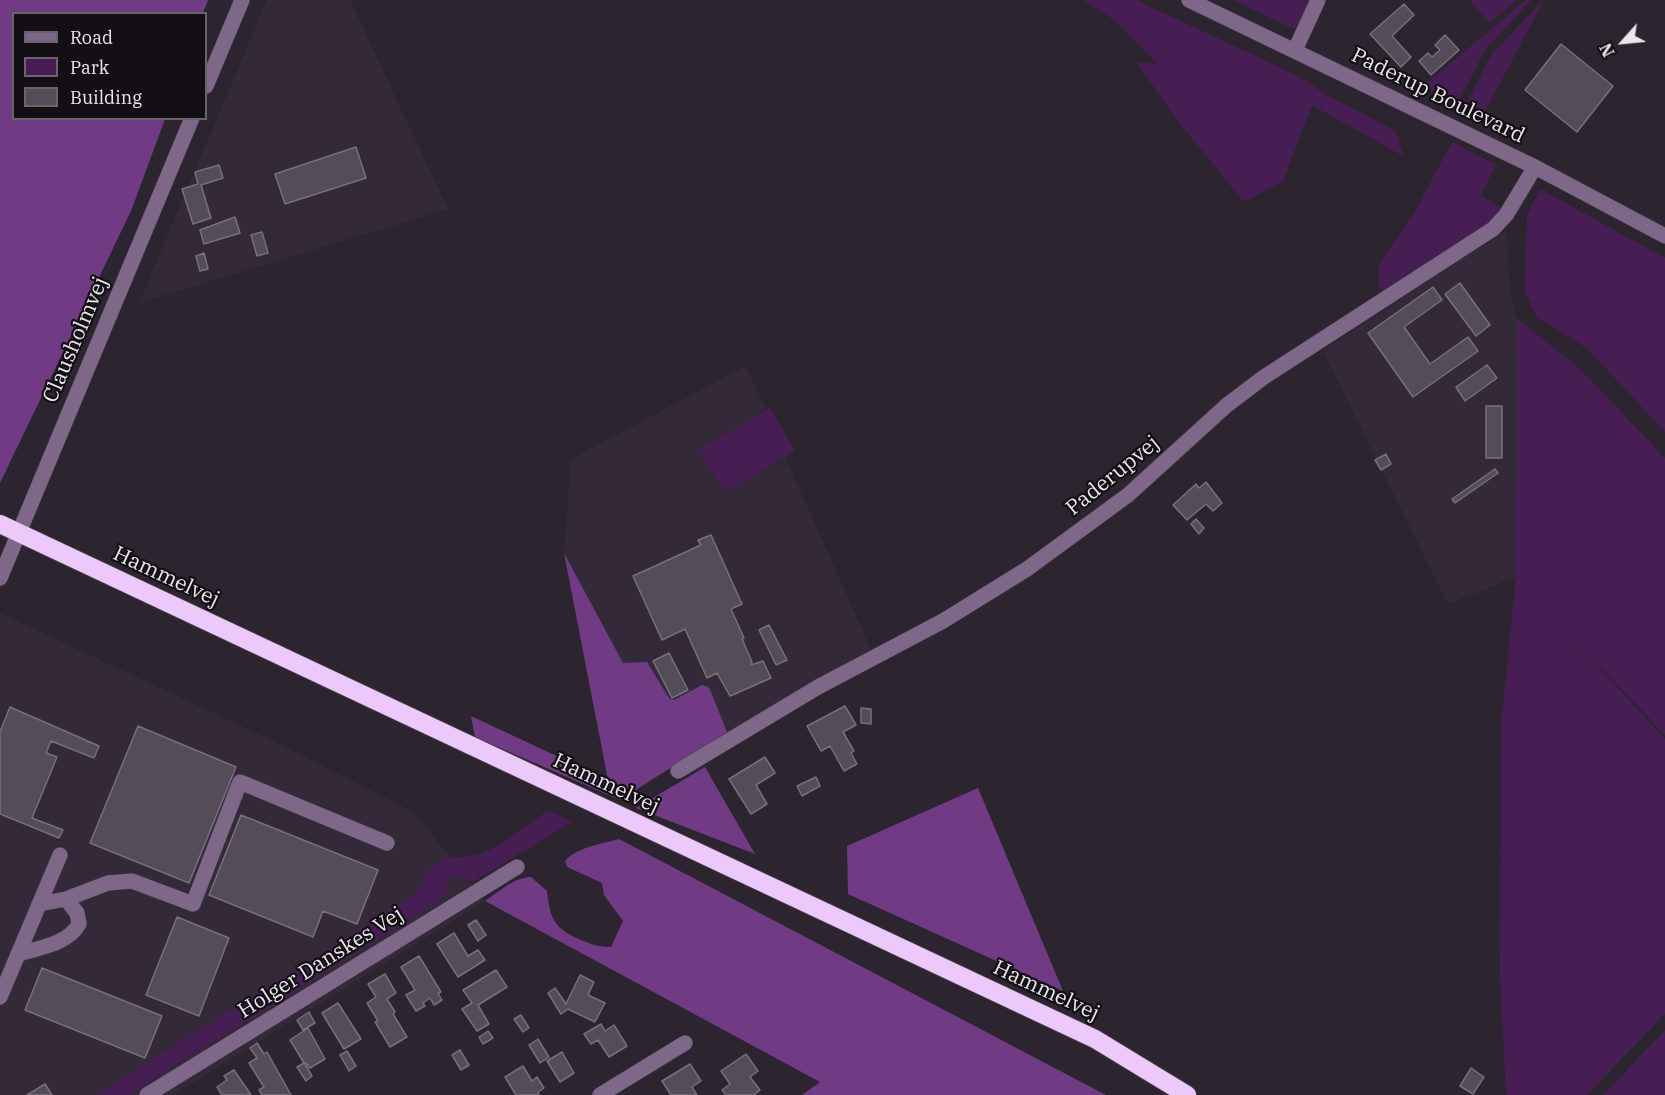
<!DOCTYPE html>
<html>
<head>
<meta charset="utf-8">
<style>
  body { margin:0 }
  #map { position:relative; width:1665px; height:1095px; overflow:hidden; background:#2c252f; font-family:"IBM Plex Serif",serif }
  canvas { display:block }
  .legend { position:absolute; left:12px; top:12px; width:195px; height:108px; box-sizing:border-box; background:#130f14; border:2px solid #69656b; margin:0; padding:8px 10px; list-style:none; font-size:18px; color:#ebe6ed }
  .legend li { display:flex; align-items:center; gap:12px; height:30px }
  .legend b { width:30px; border:2px solid #69656b }
  .north { position:absolute; left:1593px; top:12px; width:60px; height:60px; -webkit-text-stroke:4px #130f14; paint-order:stroke; rotate:243deg; font-size:16px; font-weight:700; line-height:24px; text-align:center; color:#ebe6ed }
  .north::after { content:''; display:block; margin:auto; width:21px; height:27px; background:#ebe6ed; clip-path:polygon(50% 0,100% 100%,50% 72%,0 100%) }
</style>
</head>
<body>
<div id="map">
<canvas width="1665" height="1095"></canvas>
<ul class="legend">
<li><b style="height:8px;background:#7e6788"></b>Road</li>
<li><b style="height:16px;background:#461e54"></b>Park</li>
<li><b style="height:16px;background:#544c58"></b>Building</li>
</ul>
<div class="north">N</div>
</div>
<script>
const c = document.querySelector('canvas').getContext('2d');
c.lineJoin = 'round';
function fill(path, color) {
  c.fillStyle = color;
  c.fill(path, 'evenodd');
}
function stroke(path, color, width, dash) {
  c.strokeStyle = color;
  c.lineWidth = width;
  c.lineCap = dash ? 'butt' : 'round';
  c.setLineDash(dash || []);
  c.stroke(path);
}
function write(font, color, halo, rows, align = 'center') {
  c.font = font + ' "IBM Plex Serif",serif';
  c.lineWidth = 4.5;
  c.setLineDash([]);
  c.textBaseline = 'middle';
  c.strokeStyle = halo;
  c.fillStyle = color;
  for (const [text, x, y, turn = 0] of rows) {
    c.save();
    c.translate(x, y);
    c.rotate((+turn || 0) * Math.PI / 180);
    c.textAlign = isNaN(turn) ? turn : align;
    if (halo) c.strokeText(text, 0, 0);
    c.fillText(text, 0, 0);
    c.restore();
  }
}
const built = new Path2D(`
  M267 0H350L448 209 139 303Z
  M1507 231 1510 294 1517 318 1516 577 1448 604 1323 351 1441 272Z
  M746 366 766 410 700 449 725 492 785 457 871 649 694 752 615 672 564 553 571 459Z
  M0 613 273 741 415 813 485 901 173 1095H0Z`);
const green = new Path2D(`
  M1083 0H1136L1298 76 1330 97 1396 131 1403 156 1312 105 1283 181 1244 202 1178 121 1136 62 1158 64 1116 21Z
  M1233 0H1309L1296 30Z
  M1470 0H1517L1489 23Z
  M1526 0H1531L1485 50 1458 103 1423 86Z
  M1544 0 1481 119 1463 110 1493 52Z
  M1452 142 1496 165 1481 195 1502 209 1487 225 1383 290 1379 288 1378 272 1380 263 1412 217Z
  M1540 189 1665 258V432L1588 349 1536 316 1525 292 1527 216Z
  M1517 318 1581 370 1665 458V735L1557 621 1665 739V1014L1587 1095H1506L1500 977 1501 726 1516 577Z
  M770 408 795 451 725 492 699 449Z
  M549 810 572 822 476 880 472 882 458 875 449 879 446 893 440 900 128 1095H96L415 894C423 884 426 870 436 863 450 854 467 859 482 853 506 844 528 824 549 810Z
  M1665 1030V1095H1603Z`);
const forest = new Path2D(`
  M0 0H208L203 13 14 14V118L165 119 131 211 0 483Z
  M564 553 623 663 647 662 669 698 674 700 702 685 709 687 727 732 620 800 475 737 471 716 608 780Z
  M705 767 755 854 636 808Z
  M978 788 1063 991 848 894 847 846Z
  M619 839 1106 1095H802L820 1082 485 901C498 892 515 877 531 877L547 891C550 917 553 928 579 939 590 944 598 947 611 947L623 921 604 895 602 883 567 867 565 861C577 847 602 844 619 839Z`);
const building = new Path2D(`
  M1404 4 1414 15 1392 36 1411 57 1401 67 1370 34Z
  M1445 35 1459 50 1431 75 1419 61 1428 53 1432 57 1440 50 1435 45Z
  M1561 44 1613 86 1577 132 1525 90Z
  M356 147 366 178 285 204 275 174Z
  M219 165 223 178 201 185 211 218 193 224 182 189 198 184 195 172Z
  M235 217 240 233 204 244 200 230Z
  M262 232 268 253 257 256 251 235Z
  M204 253 208 269 200 271 196 256Z
  M1460 283 1490 325 1476 336 1445 294Z
  M1433 287 1442 300 1404 327 1430 364 1468 337 1478 351 1413 397 1368 333Z
  M1487 365 1497 378 1465 401 1456 387Z
  M1486 406H1502V458H1486Z
  M1386 454 1391 464 1381 470 1375 460Z
  M1495 469 1498 473 1455 503 1452 499Z
  M1206 482 1222 503 1213 511 1206 504 1187 520 1173 505 1196 484 1199 488Z
  M1196 519 1204 528 1199 534 1191 524Z
  M711 535 742 604 731 609 744 638 742 639 752 662 751 665 763 661 771 678 730 696 717 673 707 678 685 629 662 640 633 576 701 545 698 540Z
  M769 625 787 660 776 665 759 630Z
  M669 653 688 690 672 698 653 661Z
  M845 706 856 725 843 732 854 751 851 753 857 764 844 771 830 746 821 751 807 726Z
  M10 707 99 746 94 758 51 741 46 753 57 757 32 818 63 830 59 838 0 814V732Z
  M861 708 871 709V724L861 723Z
  M138 726 236 767 189 883 90 843Z
  M765 757 775 773 756 785 767 804 751 814 729 779Z
  M816 777 820 786 802 796 797 786Z
  M241 815 378 870 357 924 323 911 313 937 209 895Z
  M177 917 229 938 199 1016 146 995Z
  M476 920 486 935 478 941 468 925Z
  M454 933 468 956 478 950 485 960 458 977 437 944Z
  M419 956 441 992 438 993 442 1000 434 1005 430 998 423 1003 425 1006 416 1011 406 995 415 990 401 967Z
  M42 968 162 1016 145 1058 25 1010Z
  M496 970 507 987 478 1005 489 1024 477 1031 462 1009 472 1003 463 990Z
  M385 974 396 993 387 999 395 1012 393 1014 407 1037 390 1047 375 1022 378 1021 367 1003 376 997 368 984Z
  M580 975 594 982 588 995 605 1003 595 1022 568 1009 561 1014 548 993 555 988 566 1004Z
  M338 1003 361 1039 344 1049 322 1013Z
  M309 1012 315 1023 303 1030 297 1020Z
  M521 1015 529 1028 523 1032 514 1019Z
  M601 1024 605 1031 614 1025 627 1046 609 1057 598 1040 591 1044 584 1034Z
  M308 1028 325 1059 310 1068 306 1063 305 1064 312 1076 306 1081 297 1067 304 1063 290 1040Z
  M488 1031 493 1038 483 1044 479 1037Z
  M538 1039 549 1057 540 1063 529 1045Z
  M257 1043 264 1054 267 1052 291 1095H262L259 1090 264 1087 249 1063 257 1058 250 1048Z
  M460 1050 469 1065 461 1070 452 1055Z
  M347 1051 356 1066 349 1071 340 1055Z
  M562 1052 574 1073 560 1082 547 1061Z
  M746 1054 758 1071 750 1077 760 1090 754 1095H726L722 1090 730 1084 721 1071Z
  M690 1064 701 1081 692 1087 697 1095H671L662 1081Z
  M523 1066 532 1081 537 1077 544 1088 538 1092 539 1095H516L505 1077Z
  M1471 1068 1484 1077 1473 1094 1460 1086Z
  M234 1070 251 1095H222L217 1087 227 1080 224 1076Z
  M45 1084 52 1095H27Z`);
const minor = new Path2D(`
  M1189 0 1535 167 1665 236
  M1295 50 1318 0
  M206 86 242 0
  M0 578 192 118
  M678 771 818 687 943 621 1027 569 1128 495 1227 405 1264 377 1493 229 1506 215 1535 167
  M39 904 66 899 108 883 132 881 193 904 240 782 387 843
  M18 954C39 948 68 944 79 924L77 913 66 899
  M0 997 60 855
  M147 1095 517 867
  M600 1095 685 1043`);
const highway = new Path2D(`
  M0 524 1095 1039 1187 1095`);
const streetNames = [
  ["Paderup Boulevard",1438,96,26],
  ["Clausholmvej",76,340,-67],
  ["Paderupvej",1113,476,-39],
  ["Hammelvej",166,577,25],
  ["Hammelvej",606,784,25],
  ["Holger Danskes Vej",321,963,-32],
  ["Hammelvej",1046,991,25]
];
fill(built, '#342939');
fill(green, '#461e54');
fill(forest, '#703b84');
fill(building, '#544c58');
stroke(building, '#786f7c', 1.5);
stroke(minor, '#47404a', 16);
stroke(highway, '#47404a', 20);
stroke(minor, '#7e6788', 15);
stroke(highway, '#ecc9fa', 18);
write('21px', '#ebe6ed', '#130f14', streetNames);
</script>
</body>
</html>
